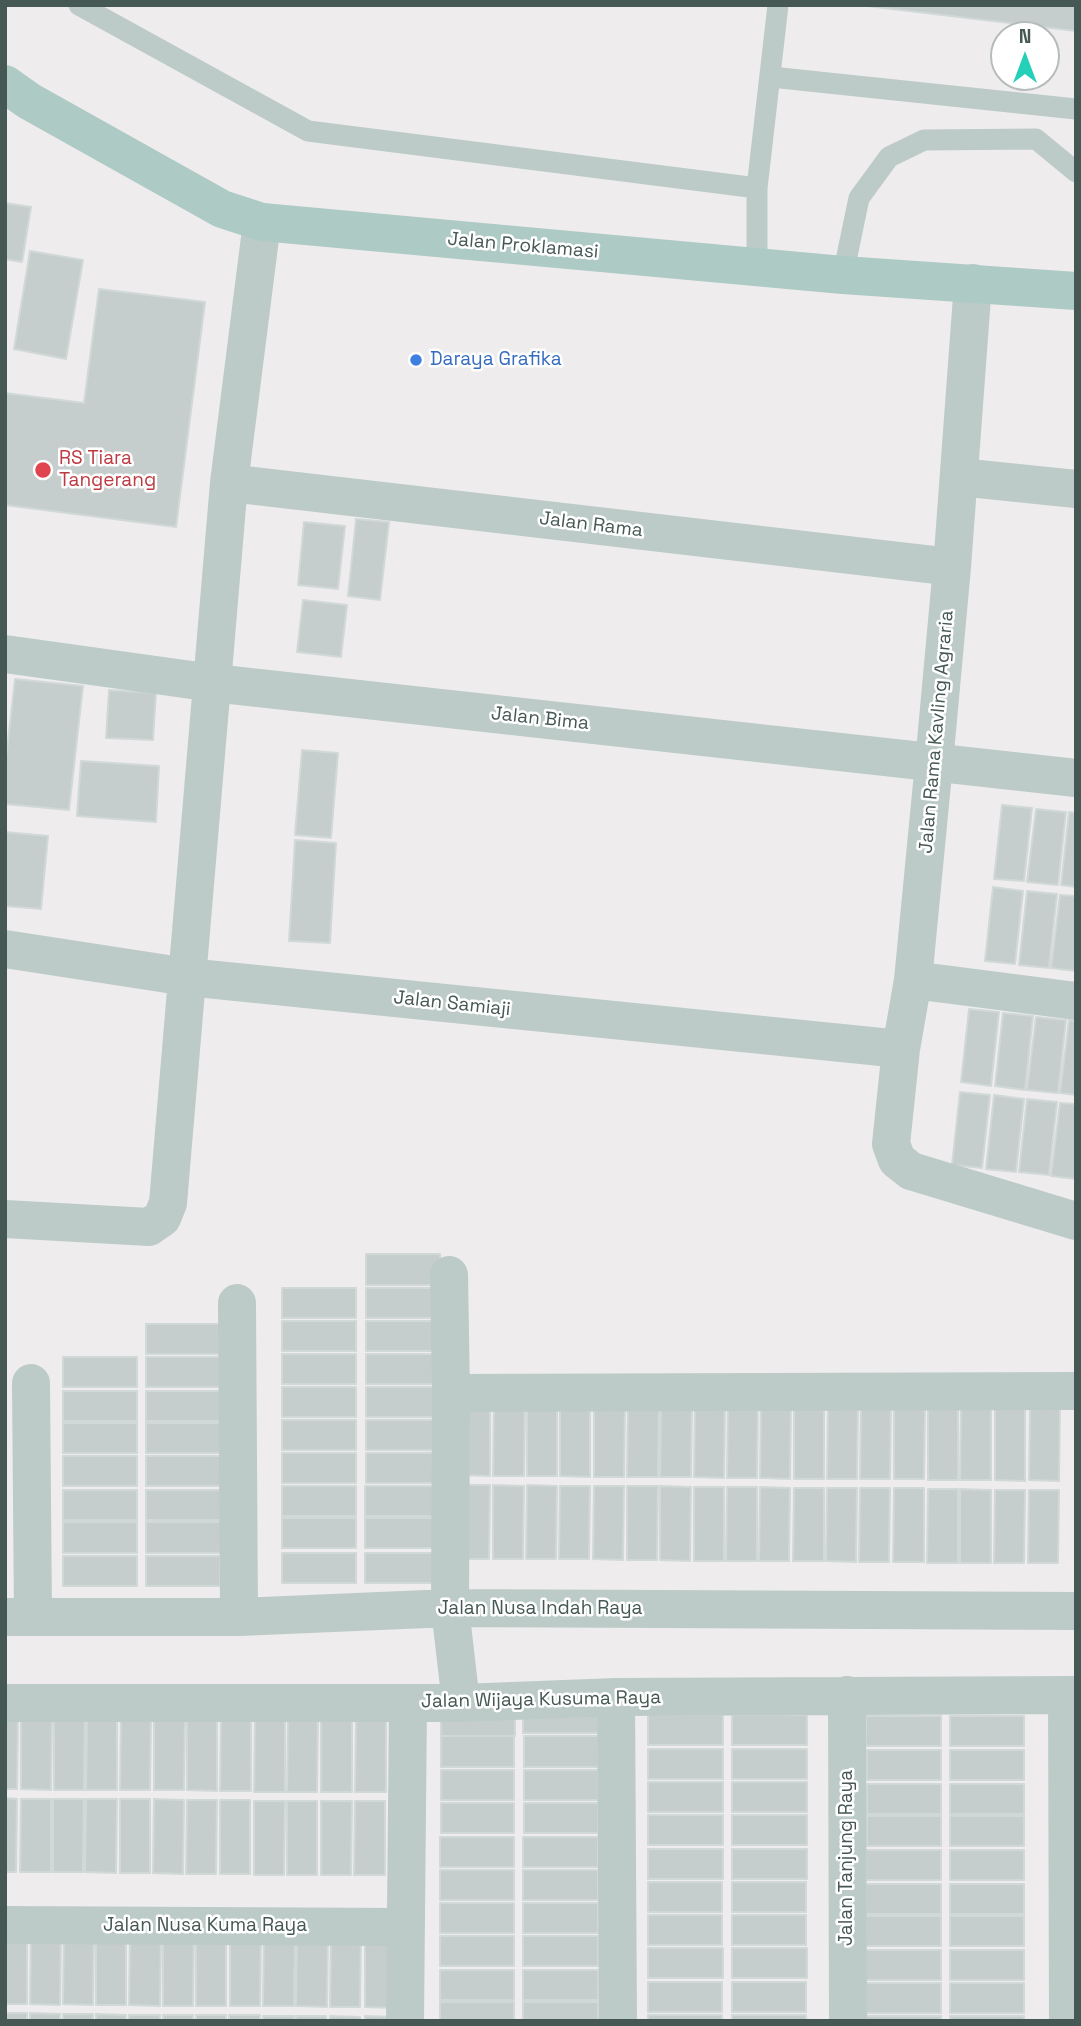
<!DOCTYPE html>
<html>
<head>
<meta charset="utf-8">
<style>
  body { margin:0 }
  #map { position:relative; width:1081px; height:2026px; overflow:hidden; background:#efecee; font-family:"Space Grotesk",sans-serif }
  canvas { display:block }
  .frame { position:absolute; inset:0; border:7px solid #465854; pointer-events:none }
  .north { position:absolute; left:990px; top:21px; width:70px; height:70px; box-sizing:border-box; background:#fff; border:2px solid #b5bcbb; border-radius:50%; rotate:0deg; font-size:19px; font-weight:700; line-height:28px; text-align:center; color:#465854 }
  .north::after { content:''; display:block; margin:auto; width:24px; height:32px; background:#25d0b9; clip-path:polygon(50% 0,100% 100%,50% 72%,0 100%) }
</style>
</head>
<body>
<div id="map">
<canvas width="1081" height="2026"></canvas>
<div class="frame"></div>
<div class="north">N</div>
</div>
<script>
const c = document.querySelector('canvas').getContext('2d');
c.lineJoin = 'round';
function fill(path, color) {
  c.fillStyle = color;
  c.fill(path, 'evenodd');
}
function stroke(path, color, width, dash) {
  c.strokeStyle = color;
  c.lineWidth = width;
  c.lineCap = dash ? 'butt' : 'round';
  c.setLineDash(dash || []);
  c.stroke(path);
}
function write(font, color, halo, rows, align = 'center') {
  c.font = font + ' "Space Grotesk",sans-serif';
  c.lineWidth = 5;
  c.setLineDash([]);
  c.textBaseline = 'middle';
  c.strokeStyle = halo;
  c.fillStyle = color;
  for (const [text, x, y, turn = 0] of rows) {
    c.save();
    c.translate(x, y);
    c.rotate((+turn || 0) * Math.PI / 180);
    c.textAlign = isNaN(turn) ? turn : align;
    if (halo) c.strokeText(text, 0, 0);
    c.fillText(text, 0, 0);
    c.restore();
  }
}
const building = new Path2D(`
  M859 5H1076V31Z
  M5 203 31 207 22 262 5 259Z
  M30 251 83 260 66 359 14 349Z
  M99 289 205 302 176 527 5 505V393L84 403Z
  M356 519 389 522 380 600 348 596Z
  M304 522 345 526 338 589 298 585Z
  M303 600 347 605 341 657 297 652Z
  M15 679 83 686 69 810 5 804V767Z
  M109 690 156 693 153 740 106 738Z
  M302 750 338 753 331 838 295 835Z
  M81 761 159 766 156 822 77 816Z
  M1002 805 1032 808 1024 881 994 879Z
  M1036 809 1066 812 1058 885 1027 882Z
  M1069 812 1076 813V887L1061 885Z
  M5 832 48 836 41 909 5 906Z
  M295 840 336 843 330 943 289 941Z
  M993 887 1023 891 1015 964 985 961Z
  M1027 891 1057 894 1049 968 1019 965Z
  M1060 895 1076 896V971L1051 968Z
  M969 1009 999 1012 991 1086 961 1082Z
  M1003 1013 1033 1016 1025 1090 995 1086Z
  M1036 1017 1066 1020 1058 1093 1027 1090Z
  M1069 1020 1076 1021V1095L1060 1093Z
  M960 1092 990 1095 982 1168 952 1165Z
  M994 1095 1024 1099 1016 1172 986 1169Z
  M1027 1099 1057 1102 1049 1175 1019 1172Z
  M1060 1103 1076 1104V1179L1051 1176Z
  M366 1254H440V1285H366Z
  M282 1288H356V1318H282Z
  M366 1288H440V1318H366Z
  M282 1321H356V1351H282Z
  M366 1321H440V1351H366Z
  M146 1324H221V1354H146Z
  M282 1354H356V1384H282Z
  M366 1354H440V1384H366Z
  M63 1357H137V1387H63Z
  M146 1357H221V1387H146Z
  M282 1387H356V1417H282Z
  M366 1387H440V1417H366Z
  M63 1391H137V1421H63Z
  M146 1391H221V1421H146Z
  M460 1401 490 1402V1476L460 1475Z
  M494 1402H525L524 1476H493Z
  M527 1402H557V1476H527Z
  M560 1402 590 1403V1477L560 1476Z
  M594 1403H625L624 1477H594Z
  M628 1404H659L658 1477H627Z
  M661 1404H692L691 1477H660Z
  M695 1404H725L724 1478 694 1477Z
  M728 1404H758L757 1478H727Z
  M761 1404 791 1405 790 1479 760 1478Z
  M794 1405H824V1479H794Z
  M828 1405H858L857 1479H827Z
  M861 1405 891 1406 890 1479H860Z
  M894 1406H925L924 1479H894Z
  M928 1406H958V1480H928Z
  M961 1406H991V1480H960Z
  M995 1406 1025 1407V1481L995 1480Z
  M1030 1406 1060 1407 1059 1481 1029 1480Z
  M282 1420H356V1450H282Z
  M366 1420H440V1450H366Z
  M63 1423H137V1453H63Z
  M146 1423H221V1453H146Z
  M282 1453H356V1483H282Z
  M366 1453H440V1483H366Z
  M63 1456H137V1486H63Z
  M146 1456H221V1486H146Z
  M460 1485H490L489 1559H459Z
  M493 1485 524 1486 523 1559H493Z
  M527 1485 557 1486 556 1559H526Z
  M282 1486H356V1516H282Z
  M365 1486H440V1516H365Z
  M560 1486H590L589 1559H559Z
  M594 1486H624L623 1560 593 1559Z
  M627 1486H658L657 1560H627Z
  M660 1486 691 1487 690 1561 660 1560Z
  M694 1487H724V1561H694Z
  M727 1487H757V1561H726Z
  M760 1487 790 1488 789 1561H759Z
  M794 1488H824V1561H793Z
  M827 1488H857L856 1562 826 1561Z
  M860 1488H890L889 1562H859Z
  M894 1488H924V1562H893Z
  M928 1489H958V1563H927Z
  M960 1489 991 1490V1563H960Z
  M63 1490H137V1520H63Z
  M146 1490H221V1520H146Z
  M995 1490H1025L1024 1563H994Z
  M1029 1490H1059L1058 1563H1028Z
  M282 1518H356V1548H282Z
  M365 1518H440V1548H365Z
  M63 1522H137V1553H63Z
  M146 1522H221V1553H146Z
  M282 1553H356V1583H282Z
  M365 1553H440V1583H365Z
  M63 1556H137V1586H63Z
  M146 1556H220V1586H146Z
  M523 1703H598V1733H523Z
  M441 1706H515V1736H441Z
  M5 1715H18L17 1789H5Z
  M21 1715 52 1716 51 1790 21 1789Z
  M648 1715H723V1745H648Z
  M732 1715H807V1745H732Z
  M54 1716H85L84 1790H54Z
  M87 1716 117 1717V1790H86Z
  M866 1716H941V1746H866Z
  M950 1716H1024V1746H950Z
  M121 1717H151L150 1790H120Z
  M154 1717H185L184 1790H154Z
  M187 1717H217V1791L187 1790Z
  M221 1717H251V1791H220Z
  M255 1718H285V1792H254Z
  M288 1718H318L317 1792H287Z
  M321 1718 352 1719V1792H321Z
  M356 1718 386 1719V1792H355Z
  M441 1736H514V1767H441Z
  M524 1736H598V1767H524Z
  M648 1749H723V1779H648Z
  M732 1749H807V1779H732Z
  M867 1750H941V1780H867Z
  M950 1750H1024V1780H950Z
  M441 1770H514V1800H441Z
  M524 1770H598V1800H524Z
  M648 1782H723V1812H648Z
  M732 1782H807V1812H732Z
  M867 1784H941V1814H867Z
  M950 1784H1024V1814H950Z
  M5 1798 17 1799 16 1872H5Z
  M21 1799H51V1872H20Z
  M53 1799H84L83 1872H53Z
  M86 1799H117L116 1873 85 1872Z
  M120 1799H150V1873H120Z
  M154 1799 184 1800 183 1874 153 1873Z
  M187 1800H217L216 1874H186Z
  M220 1800H250V1874H220Z
  M254 1801H285L284 1875H254Z
  M287 1801H317V1875H287Z
  M321 1801H352L351 1875H321Z
  M355 1801H385V1875H354Z
  M441 1803H514V1833H441Z
  M524 1803H598V1833H524Z
  M648 1815H723V1845H648Z
  M732 1815H807V1845H732Z
  M867 1816H941V1846H867Z
  M950 1816H1024V1846H950Z
  M440 1837H514V1867H440Z
  M523 1837H598V1867H523Z
  M648 1849H723V1879H648Z
  M732 1849H807V1879H732Z
  M866 1850H941V1880H866Z
  M950 1850H1024V1880H950Z
  M440 1870H514V1900H440Z
  M523 1870H598V1900H523Z
  M648 1882H722V1912H648Z
  M732 1882H806V1912H732Z
  M866 1884H941V1914H866Z
  M950 1884H1024V1914H950Z
  M440 1903H514V1933H440Z
  M523 1903H598V1933H523Z
  M648 1915H722V1945H648Z
  M732 1915H806V1945H732Z
  M866 1916H941V1946H866Z
  M950 1916H1024V1946H950Z
  M5 1931H27V2004H5Z
  M31 1931H61L60 2005 30 2004Z
  M64 1931H94L93 2005 63 2004Z
  M96 1931H126V2005H96Z
  M130 1931 161 1932 160 2006 129 2005Z
  M163 1932H194L193 2006H163Z
  M196 1932H226V2006H196Z
  M230 1933H261L260 2006H230Z
  M264 1933H295L294 2006H263Z
  M297 1933H328L327 2007 296 2006Z
  M331 1933H361L360 2007H330Z
  M365 1933 395 1934V2008L365 2007Z
  M440 1936H514V1966H440Z
  M523 1936H598V1966H523Z
  M648 1948H723V1978H648Z
  M732 1948H807V1978H732Z
  M866 1950H941V1980H866Z
  M950 1950H1024V1980H950Z
  M440 1970H514V2000H440Z
  M523 1970H598V2000H523Z
  M648 1982H722V2012H648Z
  M732 1982H806V2012H732Z
  M866 1983H941V2013H866Z
  M950 1983H1024V2013H950Z
  M440 2002H514V2021H440Z
  M523 2002H598V2021H523Z
  M5 2013H27V2021H5Z
  M30 2013 60 2014V2021H30Z
  M63 2014H93V2021H63Z
  M96 2014 126 2015V2021H96Z
  M129 2015H160V2021H129Z
  M163 2015H193V2021H163Z
  M196 2015H226V2021H196Z
  M229 2015H260V2021H229Z
  M648 2015H722V2021H648Z
  M732 2015H806V2021H732Z
  M263 2016H294V2021H263Z
  M296 2016H326V2021H296Z
  M330 2016 360 2017V2021H330Z
  M365 2016 395 2017V2021H365Z
  M866 2016H941V2021H866Z
  M950 2016H1024V2021H950Z`);
const lane = new Path2D(`
  M79 5 308 131 757 188
  M771 77 1076 109
  M757 267V188L778 5
  M843 275 859 198 889 157 924 140 1036 139 1076 172`);
const street = new Path2D(`
  M973 283 952 567 934 763 913 980 901 1049 891 1144 897 1160 911 1171 1076 1221
  M959 477 1076 489
  M229 483 952 567
  M5 654 213 683 1076 778
  M5 949 187 977 901 1049
  M913 980 1076 1001
  M5 1219 149 1227 162 1218 168 1203 229 483 262 222
  M449 1275 451 1393 450 1608 461 1703
  M237 1303 239 1617
  M31 1383 33 1617
  M451 1393 1076 1391
  M5 1617H239L450 1608 1076 1611
  M847 1695 848 2021
  M1067 1695 1068 2021
  M616 1697 618 2021
  M5 1703H461L616 1697 1076 1695
  M5 1925 404 1927
  M405 2021 408 1703`);
const primary = new Path2D(`
  M5 84 29 101 222 209 262 222 843 275 1076 291`);
const markers = [
  [416,360,7,"#3f7fe0"],
  [43,470,9,"#e0444e"]
];
const streetNames = [
  ["Jalan Proklamasi",523,246,5],
  ["Jalan Rama",591,525,7],
  ["Jalan Bima",540,719,6],
  ["Jalan Rama Kavling Agraria",937,732,-85],
  ["Jalan Samiaji",452,1004,6],
  ["Jalan Nusa Indah Raya",540,1609],
  ["Jalan Wijaya Kusuma Raya",541,1700,-1],
  ["Jalan Tanjung Raya",847,1858,-90],
  ["Jalan Nusa Kuma Raya",205,1926]
];
const shopNames = [
  ["Daraya Grafika",430,360]
];
const healthNames = [
  ["RS Tiara",59,459],
  ["Tangerang",59,481]
];
fill(building, '#c6cecd');
stroke(building, '#d1d8d8', 2);
stroke(lane, '#bccbc7', 21);
stroke(street, '#bccbc7', 38);
stroke(primary, '#aecac4', 38);
for (const [x, y, r, color] of markers) {
  const dot = new Path2D();
  dot.arc(x, y, r, 0, 2 * Math.PI);
  c.fillStyle = color;
  c.fill(dot);
  stroke(dot, '#fff', 2.5);
}
write('19px', '#465854', '#fff', streetNames);
write('19px', '#366cbe', '#fff', shopNames, 'left');
write('19px', '#be3a42', '#fff', healthNames, 'left');
</script>
</body>
</html>
